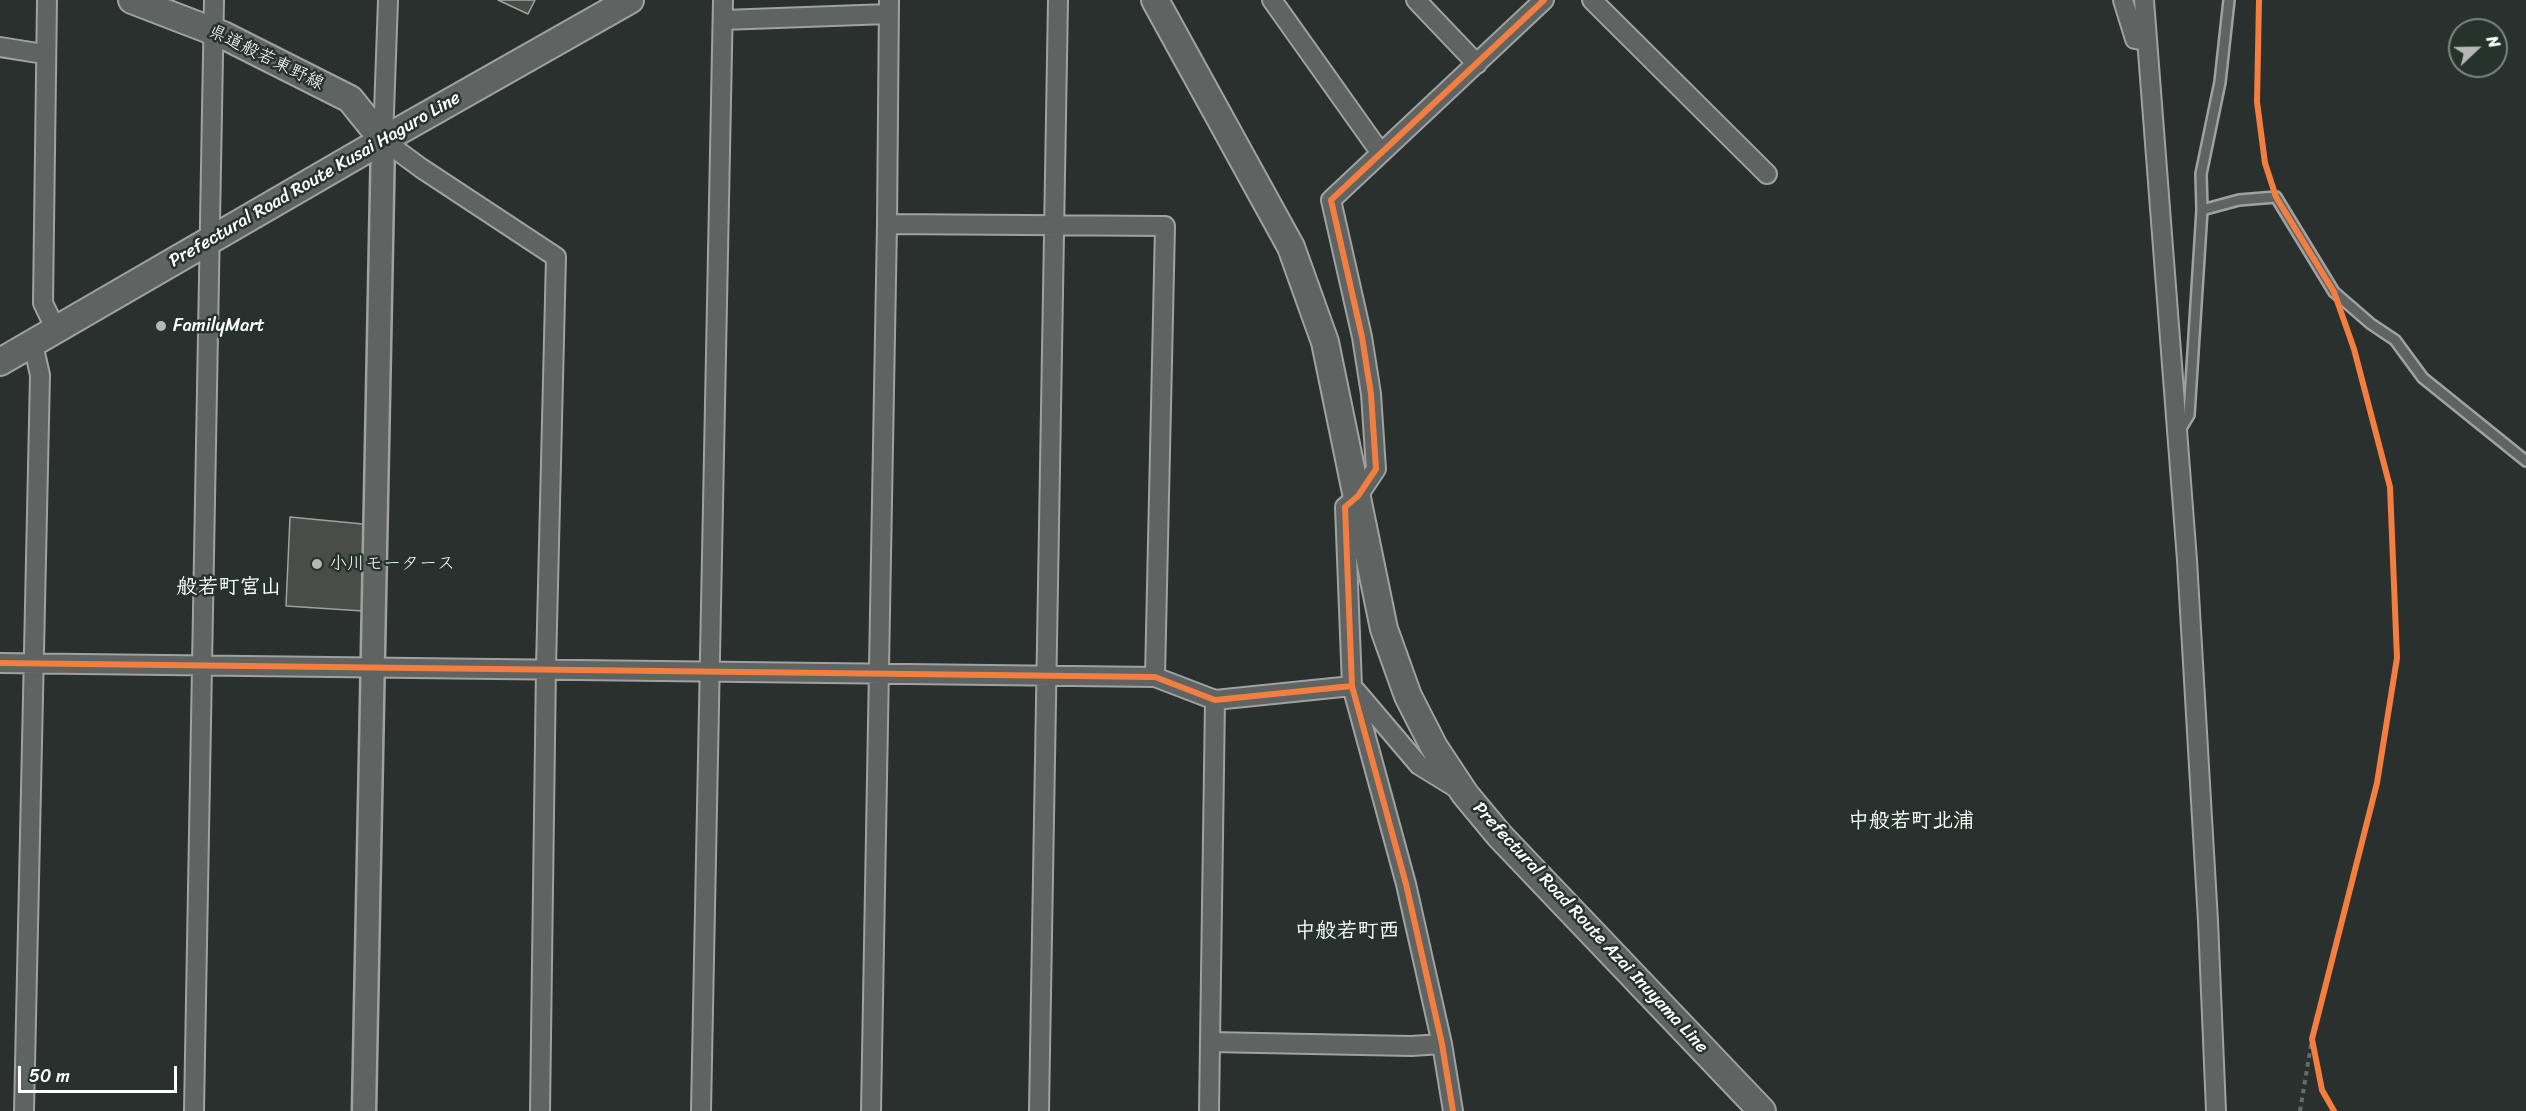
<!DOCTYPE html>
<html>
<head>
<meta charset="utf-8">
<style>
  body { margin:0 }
  #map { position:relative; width:2526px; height:1111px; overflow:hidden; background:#29302d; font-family:Sriracha,sans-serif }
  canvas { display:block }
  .north { position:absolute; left:2448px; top:18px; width:60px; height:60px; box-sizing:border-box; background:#26332d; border:2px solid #7d8581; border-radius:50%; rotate:68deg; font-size:16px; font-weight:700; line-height:24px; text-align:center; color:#fff }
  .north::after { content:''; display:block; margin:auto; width:21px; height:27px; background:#b4b7b6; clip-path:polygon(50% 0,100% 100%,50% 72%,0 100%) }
  .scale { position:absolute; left:18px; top:1066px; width:159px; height:27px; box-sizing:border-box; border:3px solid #fff; border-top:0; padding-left:8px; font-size:18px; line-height:21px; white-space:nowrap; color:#fff; -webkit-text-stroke:4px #26332d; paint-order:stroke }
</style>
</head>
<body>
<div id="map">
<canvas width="2526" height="1111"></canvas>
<div class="north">N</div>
<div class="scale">50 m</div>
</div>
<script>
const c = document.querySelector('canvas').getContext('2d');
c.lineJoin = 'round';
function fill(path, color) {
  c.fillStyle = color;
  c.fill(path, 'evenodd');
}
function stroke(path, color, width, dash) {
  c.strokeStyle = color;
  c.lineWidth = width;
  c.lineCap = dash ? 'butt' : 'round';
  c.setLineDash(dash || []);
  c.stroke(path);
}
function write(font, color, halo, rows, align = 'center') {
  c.font = font + ' Sriracha,"Klee One",sans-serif';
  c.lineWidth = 5;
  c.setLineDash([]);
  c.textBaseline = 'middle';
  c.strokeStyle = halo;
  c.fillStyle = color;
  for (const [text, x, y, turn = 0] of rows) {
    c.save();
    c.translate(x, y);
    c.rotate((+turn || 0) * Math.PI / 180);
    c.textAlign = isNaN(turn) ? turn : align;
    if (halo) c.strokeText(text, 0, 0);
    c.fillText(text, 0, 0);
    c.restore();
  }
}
const building = new Path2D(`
  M498 0H535L528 14Z
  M290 517 363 524V611L286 606Z`);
const path = new Path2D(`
  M2300 1111 2312 1039`);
const service = new Path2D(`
  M2202 210 2239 200 2276 197 2334 292 2371 324 2395 340 2423 378 2526 461
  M2180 430 2189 415 2202 210 2201 174 2220 82 2229 0`);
const minor = new Path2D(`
  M47 0 43 303 56 330
  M388 0 383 140 421 168 556 257 546 667 540 1111
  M889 0 887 224 1165 226 1155 677
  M1272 0 1380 152
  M1416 0 1477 64
  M1592 0 1767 174
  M2123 0 2135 39 2146 41
  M2144 0 2187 560 2208 921 2216 1111
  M723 20 888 14
  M0 47 44 54
  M0 663 1155 677 1215 700 1352 686
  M1356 691 1419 765 1458 789
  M1210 1042 1411 1046 1442 1044
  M24 1111 40 375 33 344
  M194 1111 214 0
  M701 1111 723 0
  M871 1111 887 224
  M1039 1111 1058 0
  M1209 1111 1215 700
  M1453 1111 1442 1044 1406 884 1352 686 1345 507 1358 496 1376 469 1371 394 1362 337 1331 200 1544 0`);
const tertiary = new Path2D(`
  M364 1111 383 140`);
const secondary = new Path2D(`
  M132 0 223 35 350 99 383 140
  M1155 0 1291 247 1325 342 1384 629 1408 696 1434 747 1465 794 1499 835 1762 1111
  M0 362 383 140 630 0`);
const cycleway = new Path2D(`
  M2259 0 2257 102 2265 163 2276 197 2334 292 2354 349 2390 487 2397 658 2377 783 2312 1039 2322 1090 2334 1111
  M0 663 1155 677 1215 700 1352 686
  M1453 1111 1442 1044 1406 884 1352 686 1345 507 1358 496 1376 469 1371 394 1362 337 1331 200 1544 0`);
const markers = [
  [161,326,6,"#b4b7b6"],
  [317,564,6,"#b4b7b6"]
];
const streetNames = [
  ["県道般若東野線",266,58,26],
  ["Prefectural Road Route Kusai Haguro Line",315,180,-30],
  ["Prefectural Road Route Azai Inuyama Line",1590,928,47]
];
const poiNames = [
  ["FamilyMart",173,326],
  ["小川モータース",329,564]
];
const quarterNames = [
  ["般若町宮山",229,588],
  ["中般若町北浦",1911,822],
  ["中般若町西",1347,932]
];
fill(building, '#4a4c47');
stroke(building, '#9fa2a0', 1.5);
stroke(service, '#9fa2a0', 14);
stroke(minor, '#9fa2a0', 22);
stroke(tertiary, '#9fa2a0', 27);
stroke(secondary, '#9fa2a0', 30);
stroke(path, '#686c69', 4, [4.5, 4.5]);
stroke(service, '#5f6362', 9);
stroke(minor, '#5f6362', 18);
stroke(tertiary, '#5f6362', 22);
stroke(secondary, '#5f6362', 26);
stroke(cycleway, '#f27e40', 6);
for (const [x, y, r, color] of markers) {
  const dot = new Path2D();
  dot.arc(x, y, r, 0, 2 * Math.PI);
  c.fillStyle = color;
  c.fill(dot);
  stroke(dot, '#26332d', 2);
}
write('18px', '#fff', '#26332d', streetNames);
write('18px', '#fff', '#26332d', poiNames, 'left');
write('bold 21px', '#fff', '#26332d', quarterNames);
</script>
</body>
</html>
